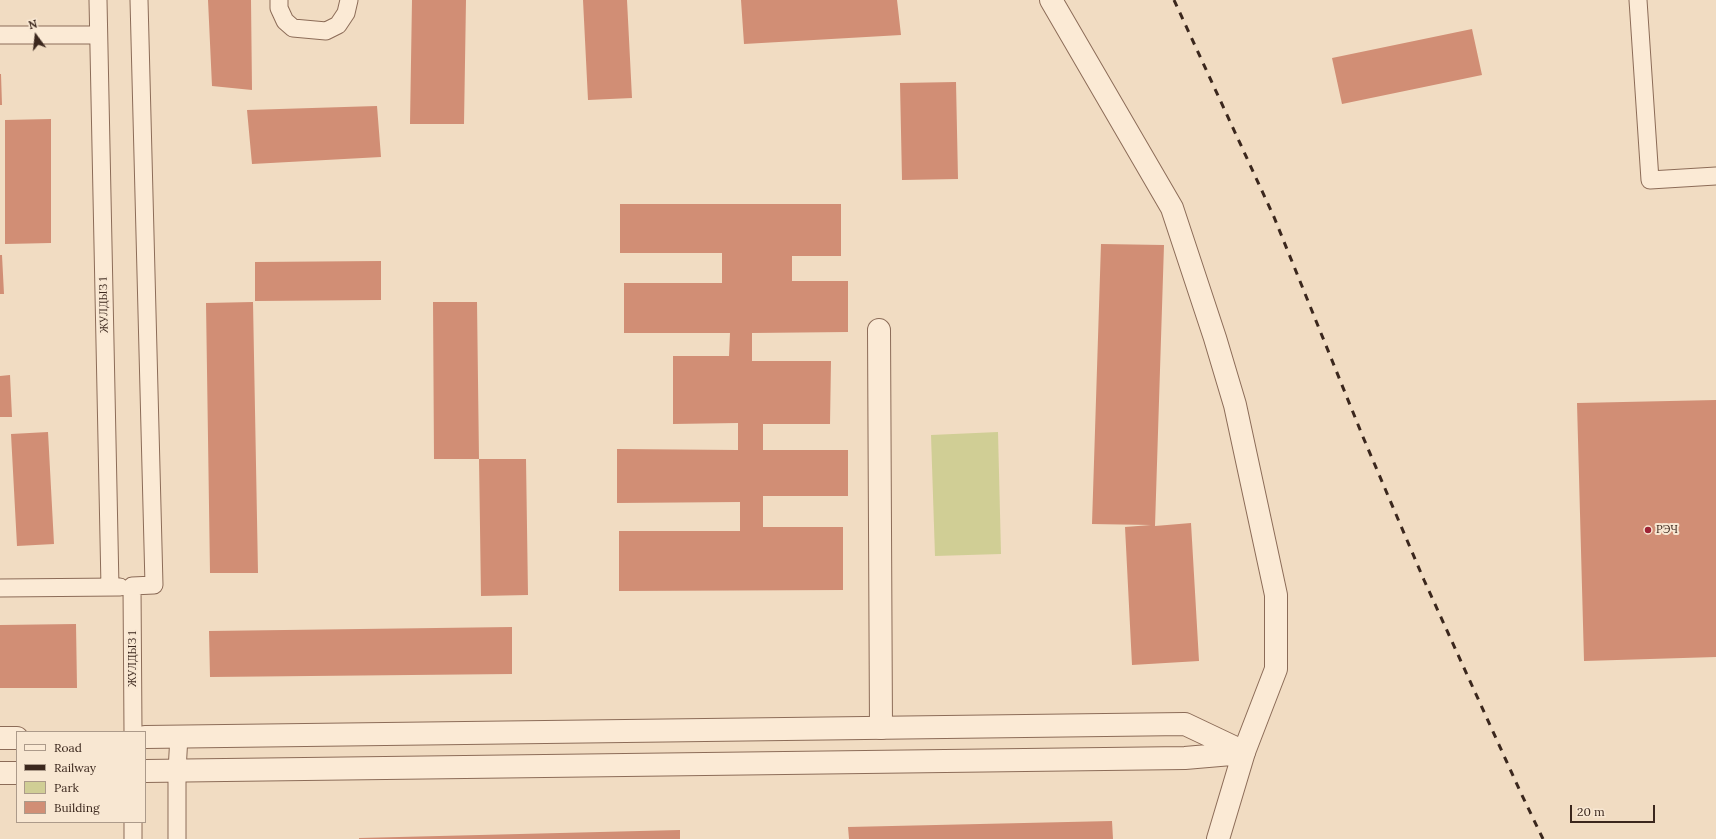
<!DOCTYPE html>
<html>
<head>
<meta charset="utf-8">
<style>
  body { margin:0 }
  #map { position:relative; width:1716px; height:839px; overflow:hidden; background:#f1dcc2; font-family:Lora,serif }
  canvas { display:block }
  .legend { position:absolute; left:16px; top:731px; width:130px; height:92px; box-sizing:border-box; background:#f8e7d2; border:1px solid #ac9a8a; margin:0; padding:5px 7px; list-style:none; font-size:12px; color:#3b271d }
  .legend li { display:flex; align-items:center; gap:8px; height:20px }
  .legend b { width:20px; border:1px solid #ac9a8a }
  .north { position:absolute; left:16px; top:16px; width:40px; height:40px; -webkit-text-stroke:3px #f8e7d2; paint-order:stroke; rotate:345deg; font-size:11px; font-weight:700; line-height:16px; text-align:center; color:#3b271d }
  .north::after { content:''; display:block; margin:auto; width:14px; height:18px; background:#3b271d; clip-path:polygon(50% 0,100% 100%,50% 72%,0 100%) }
  .scale { position:absolute; left:1570px; top:805px; width:85px; height:18px; box-sizing:border-box; border:2px solid #3b271d; border-top:0; padding-left:5px; font-size:12px; line-height:14px; white-space:nowrap; color:#3b271d; -webkit-text-stroke:3px #f8e7d2; paint-order:stroke }
</style>
</head>
<body>
<div id="map">
<canvas width="1716" height="839"></canvas>
<ul class="legend">
<li><b style="height:5px;background:#fbead5"></b>Road</li>
<li><b style="height:5px;background:#3b271d"></b>Railway</li>
<li><b style="height:11px;background:#d0ce95"></b>Park</li>
<li><b style="height:11px;background:#d18e75"></b>Building</li>
</ul>
<div class="north">N</div>
<div class="scale">20 m</div>
</div>
<script>
const c = document.querySelector('canvas').getContext('2d');
c.lineJoin = 'round';
function fill(path, color) {
  c.fillStyle = color;
  c.fill(path, 'evenodd');
}
function stroke(path, color, width, dash) {
  c.strokeStyle = color;
  c.lineWidth = width;
  c.lineCap = dash ? 'butt' : 'round';
  c.setLineDash(dash || []);
  c.stroke(path);
}
function write(font, color, halo, rows, align = 'center') {
  c.font = font + ' Lora,serif';
  c.lineWidth = 4;
  c.setLineDash([]);
  c.textBaseline = 'middle';
  c.strokeStyle = halo;
  c.fillStyle = color;
  for (const [text, x, y, turn = 0] of rows) {
    c.save();
    c.translate(x, y);
    c.rotate((+turn || 0) * Math.PI / 180);
    c.textAlign = isNaN(turn) ? turn : align;
    if (halo) c.strokeText(text, 0, 0);
    c.fillText(text, 0, 0);
    c.restore();
  }
}
const green = new Path2D(`
  M998 432 1001 554 935 556 931 435Z`);
const building = new Path2D(`
  M208 0H251L252 90 212 86Z
  M412 0H466L464 124H410Z
  M583 0H627L632 98 588 100Z
  M741 0H897L901 35 744 44Z
  M1472 29 1482 75 1342 104 1332 58Z
  M0 74H1L2 105H0Z
  M956 82 958 179 902 180 900 83Z
  M377 106 381 157 252 164 247 110Z
  M51 119V243L5 244V120Z
  M620 204H841V256H792V281H848V332L752 333V361H831L830 424H763V450H848V496H763V527H843V590L619 591V531H740V502L617 503V449L738 450V423L673 424V356H729L730 333H624V283H722V253H620Z
  M1101 244 1164 245 1155 526 1191 523 1199 661 1132 665 1125 527 1151 525 1092 524Z
  M0 255H2L4 294H0Z
  M381 261V300L255 301V262Z
  M253 302 258 573H210L206 303Z
  M433 302H477L479 459H434Z
  M10 375 12 417H0V376Z
  M1716 400V657L1584 661 1577 403Z
  M48 432 54 544 17 546 11 434Z
  M479 459H526L528 595 481 596Z
  M76 624 77 688H0V625Z
  M512 627V674L210 677 209 631Z
  M1112 821 1113 839H849L848 827Z
  M680 830V839H359V838Z`);
const service = new Path2D(`
  M98 0 110 587
  M279 0V8L285 21 293 28 326 31 338 25 346 13 349 0
  M1638 0 1650 180 1716 176
  M0 35H98
  M0 588 120 587
  M133 732 132 586 154 585 139 0
  M133 839V822
  M177 839V771L179 736`);
const minor = new Path2D(`
  M1051 0 1172 208 1215 338 1235 405 1276 595V669L1244 752
  M879 330 881 728`);
const tertiary = new Path2D(`
  M145 737 1185 724 1244 752
  M0 738H17
  M145 771 1185 758 1243 753
  M0 773H17
  M1218 839 1244 752`);
const rail = new Path2D(`
  M1174 0 1274 217 1363 437 1424 580 1520 791 1543 839`);
const markers = [
  [1648,530,4,"#9f2436"]
];
const streetNames = [
  ["ЖУЛДЫЗ 1",104,305,-91],
  ["ЖУЛДЫЗ 1",133,659,-90]
];
const poiNames = [
  ["РЭЧ",1656,530]
];
fill(green, '#d0ce95');
fill(building, '#d18e75');
stroke(service, '#8c6c58', 19);
stroke(minor, '#8c6c58', 24);
stroke(tertiary, '#8c6c58', 24);
stroke(service, '#fbead5', 17);
stroke(minor, '#fbead5', 22);
stroke(tertiary, '#fbead5', 22);
stroke(rail, '#3b271d', 3, [7, 7]);
for (const [x, y, r, color] of markers) {
  const dot = new Path2D();
  dot.arc(x, y, r, 0, 2 * Math.PI);
  c.fillStyle = color;
  c.fill(dot);
  stroke(dot, '#f8e7d2', 1.5);
}
write('11px', '#3b271d', '#f8e7d2', streetNames);
write('11px', '#3b271d', '#f8e7d2', poiNames, 'left');
</script>
</body>
</html>
